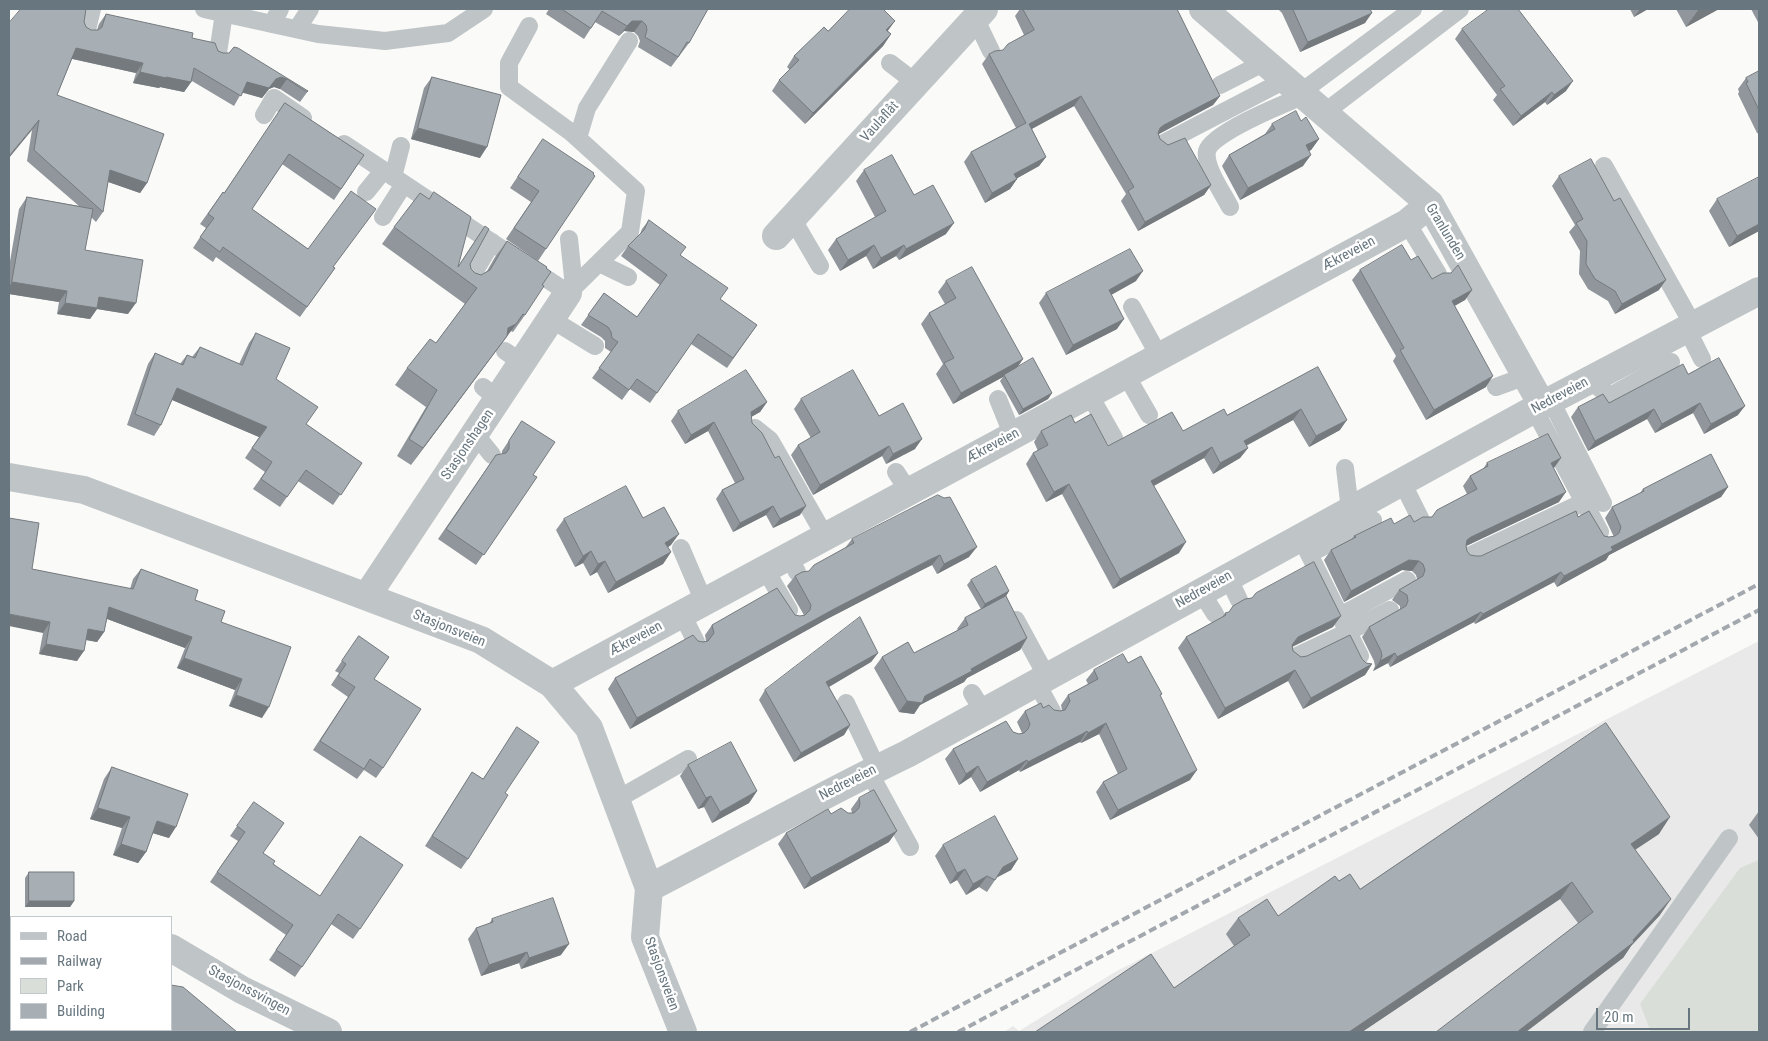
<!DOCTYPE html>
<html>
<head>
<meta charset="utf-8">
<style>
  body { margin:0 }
  #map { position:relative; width:1768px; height:1041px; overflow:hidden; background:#fafaf8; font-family:"Roboto Condensed",sans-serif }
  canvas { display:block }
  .frame { position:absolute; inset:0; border:10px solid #67767f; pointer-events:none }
  .legend { position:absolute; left:10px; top:916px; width:162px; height:115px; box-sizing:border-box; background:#fff; border:1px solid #c2c8cc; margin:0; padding:6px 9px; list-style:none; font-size:15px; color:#67767f }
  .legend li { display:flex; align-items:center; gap:10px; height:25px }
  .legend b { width:25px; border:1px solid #c2c8cc }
  .scale { position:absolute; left:1596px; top:1008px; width:94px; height:22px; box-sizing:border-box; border:2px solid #67767f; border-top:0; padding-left:6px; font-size:15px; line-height:18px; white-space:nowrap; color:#67767f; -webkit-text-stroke:4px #fff; paint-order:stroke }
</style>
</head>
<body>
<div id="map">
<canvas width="1768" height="1041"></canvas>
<div class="frame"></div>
<ul class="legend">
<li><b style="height:6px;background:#bfc4c7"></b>Road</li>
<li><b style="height:6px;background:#a2a8ad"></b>Railway</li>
<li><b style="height:14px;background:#daded8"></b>Park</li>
<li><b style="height:14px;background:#a7afb4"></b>Building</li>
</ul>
<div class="scale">20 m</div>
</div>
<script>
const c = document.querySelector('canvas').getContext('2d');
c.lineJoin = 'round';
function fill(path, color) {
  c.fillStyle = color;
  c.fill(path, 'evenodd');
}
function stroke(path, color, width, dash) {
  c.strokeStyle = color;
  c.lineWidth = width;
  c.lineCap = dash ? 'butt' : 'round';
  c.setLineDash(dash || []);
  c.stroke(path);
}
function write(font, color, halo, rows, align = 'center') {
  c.font = font + ' "Roboto Condensed",sans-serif';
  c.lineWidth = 5;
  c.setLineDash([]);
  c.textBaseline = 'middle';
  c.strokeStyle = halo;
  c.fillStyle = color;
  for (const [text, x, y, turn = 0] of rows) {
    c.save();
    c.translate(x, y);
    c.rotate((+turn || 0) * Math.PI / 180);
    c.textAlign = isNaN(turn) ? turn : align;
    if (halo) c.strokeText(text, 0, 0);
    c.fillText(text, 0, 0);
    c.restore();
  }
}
const built = new Path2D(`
  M1759 641V981L1702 1032H1004L1013 1026 1019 1031 1115 972Z`);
const green = new Path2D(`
  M1759 860V1032H1651L1640 1004 1740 868Z`);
const service = new Path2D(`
  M204 9 318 34 385 41 448 33 484 9
  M975 18 991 51
  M272 24 280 9
  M297 29 310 9
  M87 30 92 9
  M218 53 224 13
  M890 63 916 83
  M1220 85 1265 62
  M1300 93 1413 9
  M1324 113 1460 9
  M264 115 274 98 303 118
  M578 138 587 108 629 41
  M344 144 568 293 630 232 636 191 572 133 509 87V63L529 26
  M1162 144 1285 80
  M1604 166 1693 325
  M393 177 401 146
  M366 192 383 171
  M1230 207C1223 193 1204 167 1207 151 1211 133 1286 103 1303 96
  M383 217 404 184
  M792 218 820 266
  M1407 223 1438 274
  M569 239 574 287
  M599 263 628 277
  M469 281 492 242
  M1132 307 1159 356
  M551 319 595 346
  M1687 329 1702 359
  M505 351 522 363
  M1126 375 1149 415
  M1589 380 1610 396 1671 362
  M483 387 498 399
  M1496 387 1526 376
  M1089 394 1114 438
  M998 399 1013 436
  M1551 401 1603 503
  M1534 409 1600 532
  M755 428 770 440 825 536
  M475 434 492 455
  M1345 468 1350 510
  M896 472 909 492
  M1402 482 1420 518
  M1301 538 1360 656
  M681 548 704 602
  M1309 554 1373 520
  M789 556 797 572
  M1469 556 1584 502
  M765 569 789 610
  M1228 577 1239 600
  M1201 592 1215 614
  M682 614 696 642
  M1340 616 1407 580
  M1016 620 1047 677
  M1295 657 1348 632 1390 610
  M1036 682 1052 711
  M972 693 983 711
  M846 703 877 768
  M869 772 910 847
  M616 800 688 759
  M1592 1032 1729 838`);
const minor = new Path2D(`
  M1203 9 1430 204 1542 405
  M776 236 984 9
  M9 477 84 490 481 640 552 684 589 728 649 888 645 937 683 1032
  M367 596 568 293
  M552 684 1407 223 1430 204
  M649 888C735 844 820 796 907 754L1542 405 1759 291
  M171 948 242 990 328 1032`);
const rail = new Path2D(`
  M910 1032 1759 584
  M958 1032 1759 610`);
const wall = new Path2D(`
  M549 9H708L689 43 671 67 638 47 640 41 638 36 634 32 624 31 619 36 595 22 584 39 546 14Z
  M1020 9H1177L1220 96 1213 105 1159 134 1160 139 1211 185 1204 195 1138 231 1121 201 1126 194 1074 106 1032 129 1046 157 1039 166 1017 178V179L1010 189 985 203 964 162 971 152 1016 128 982 64 989 54 1003 50 1024 35 1015 16Z
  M1278 9H1370L1365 23 1300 52 1282 13Z
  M1630 9H1648L1634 17Z
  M1676 9H1719L1686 27Z
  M1751 9H1759V24Z
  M106 14 192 38 223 53H229L234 47 308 91 300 102 280 89 274 87 269 89 262 98 242 92 234 106 192 81 184 92 160 87 159 88 133 83 136 73 72 59 57 95 147 183 140 193 108 182 103 212 96 222 91 217 85 250 128 314 97 309 90 319 57 314 59 302 9 294V267L19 209 27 197 79 206 27 161 32 130 84 22 86 27 91 30H97L99 24Z
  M1462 29 1566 91 1547 105 1545 102 1513 126 1493 100 1497 95 1455 39Z
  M828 31H888L891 34 883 46 805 124 772 91 779 80 790 70 787 67 794 56Z
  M1759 71V134L1757 133 1738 94 1739 92 1738 89 1746 78Z
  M432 77 480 158 411 139 424 88Z
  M285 103 364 155 334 200 282 164 252 209 335 268 300 317 216 257 213 262 193 248 206 228 200 224 223 192 224 193Z
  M1272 124 1319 139 1311 150 1309 151 1303 166 1240 200 1222 166 1229 155 1265 134Z
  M543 139 546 249 538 261 506 239 531 202 510 188Z
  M864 170 914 195 946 234 899 260 896 256 873 269 866 256 840 271 828 250 836 239 875 217 856 181Z
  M1559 176 1659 290 1615 314 1608 301 1588 289 1579 274 1580 251 1569 232 1575 225 1552 186Z
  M1717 199 1759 231 1729 247 1709 211Z
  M649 220 720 299 757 325 727 368 691 344 650 403 630 389 622 400 592 378 611 352 605 348V341L601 337 581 325 604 293 637 317 660 285 621 256 628 246 640 234 642 229Z
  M485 226 470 264 471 269 475 273 481 275 487 271 495 257 507 241 546 268 542 285 525 315 513 332 511 331 503 341 411 465 397 456 426 407 395 385 407 368 436 343 465 304 382 244 394 227 459 265Z
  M1360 270 1432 279 1472 290 1465 300 1454 306 1486 387 1426 420 1393 361 1396 356 1352 280Z
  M946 281 1023 359 1017 368 1052 393 1048 399 1019 415 1000 381 1003 377 953 404 936 374 943 364 921 324 929 313 945 304 938 292Z
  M1136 281 1111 295 1117 329 1066 355 1039 303 1046 293Z
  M256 333 276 379 306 424 362 463 333 505 298 481 280 507 253 489 265 472 245 458 259 437 172 400 161 425 154 436 127 425 148 364 155 353 180 364 187 355 192 357 200 347 239 364 249 343Z
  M1318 367 1340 430 1309 447 1293 420 1246 446 1248 448 1240 458 1213 474 1204 458 1154 486 1179 553 1113 589 1062 494 1046 502 1026 464 1033 453 1038 451 1034 442 1041 431 1075 423 1108 446 1183 431 1227 415Z
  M1688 374 1738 415 1704 434 1693 413 1655 433 1647 419 1588 451 1571 417 1578 407 1609 403Z
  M801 399 879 416 915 449 886 464 882 456 813 495 791 455 798 445 811 438 794 409Z
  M767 402 760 412 751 417 752 423 800 515 773 528 766 515 733 532 716 499 722 490 735 483 708 431 685 444 671 421 678 411Z
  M522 421 533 475 537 477 476 565 438 539 496 455 502 454V451Z
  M1487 463 1553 468 1559 502 1466 546 1467 551 1470 555 1476 556H1481L1578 517 1604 536 1609 537H1614L1605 518 1612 507 1640 493 1643 489 1728 487 1721 497 1609 555 1606 560 1557 587 1554 582 1475 624 1474 622 1390 667 1388 663 1373 671 1375 666 1374 661 1362 637 1369 627 1400 609V606L1392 600 1399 590 1417 579 1416 575 1412 571 1402 570 1344 602 1324 560 1331 550 1352 539 1354 536 1394 524 1414 522 1432 517 1467 494 1463 486 1470 476 1483 469Z
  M643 518 671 545 668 547 671 552 663 564 608 593 597 572 590 576 583 563 575 567 556 530 564 519Z
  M852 539 969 557 937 574 932 565 923 569 827 619 630 729 608 689 615 678 698 641 703 642 706 641 705 635 712 625 795 615 800 616 804 615 787 586 795 576 809 571 845 548Z
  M32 569 130 589 133 579 141 569 195 600 221 622 262 718 229 706 235 690 177 668 185 648 107 619 104 632 97 642 86 640 77 661 39 654 43 633Z
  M971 580 1009 591 1006 596 1027 638 1020 650 967 678 964 682 920 705 914 714 899 712 874 668 882 657 914 653 958 630 957 629 965 618 981 609 967 585Z
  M1225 613 1333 627 1292 646 1293 651 1301 657 1362 659 1366 663 1372 664 1365 675 1303 709 1288 681 1218 719 1178 648 1186 637 1222 617Z
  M359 636 374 679 383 768 376 778 364 770 357 779 313 750 348 697 331 685 339 673 335 671Z
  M878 653 871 662 829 687 850 725 844 735 794 762 759 700 765 690Z
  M1128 663 1162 694 1160 696 1190 780 1110 820 1096 792 1103 782 1118 774 1099 734 1081 743 1080 742 1077 743 1020 772 1019 770 980 792 971 777 959 785 945 759 953 749 1013 732 1019 734 1022 733 1017 722 1025 711 1043 708 1060 711 1062 710 1061 705 1068 695 1088 684 1086 680 1094 670Z
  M517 727 505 793 468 859 461 869 425 846 472 772 483 779Z
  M688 765 757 791 749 803 712 823 704 807 698 809 680 776Z
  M112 767 169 838 153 833 146 852 138 863 113 855 122 828 90 819 104 779Z
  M859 798 889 842 804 889 778 844 786 833 831 814 852 813 851 809Z
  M254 802 263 853 273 864 360 929 353 939 331 924 295 977 269 960 286 935 210 882 238 841 230 836Z
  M1759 811V839L1749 825Z
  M1659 834 1635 850 1660 915 1631 946 1623 958 1578 923 1560 899 1362 1032H1035L1174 988 1234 946 1226 934 1238 918 1278 916 1339 881 1360 889Z
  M943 845 1018 859 1011 870 997 877 987 892 979 887 966 895 957 880 950 884 935 856Z
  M29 872 74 901 70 907H25V878Z
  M492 919 561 955 521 969 519 963 481 976 468 939 476 928 489 924Z`);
const shadedWall = new Path2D(`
  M1640 9H1648L1634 17Z
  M1699 9H1719L1686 27Z
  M1372 13 1365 23 1300 52 1308 42Z
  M632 21H642L634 32 624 31 619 36 627 26Z
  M895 21 887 32 886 30Z
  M891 34 883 46 805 124 813 113Z
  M76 48 143 63 136 73 69 58Z
  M140 72 166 77 191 82 184 92 160 87 159 88 133 83Z
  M281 77 287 79 280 89 274 87 269 89 262 98 240 92 247 82 276 79Z
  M1573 81 1566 91 1547 105 1554 95Z
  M1552 92 1545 102 1513 126 1521 116Z
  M1081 96 1074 106 1022 134 1029 124Z
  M1220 96 1213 105 1157 135 1160 128 1164 125Z
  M39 120 32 130 9 158V156Z
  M418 128 487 147 480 158 411 139Z
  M1319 139 1311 150 1298 156 1306 145Z
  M1311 155 1303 166 1240 200 1248 188Z
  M1046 157 1039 166 1007 184 1014 174Z
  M110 170 147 183 140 193 103 180Z
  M1017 179 1010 189 985 203 992 193Z
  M1211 185 1204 195 1138 231 1145 222Z
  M954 223 946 234 899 260 906 249Z
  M1759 224V231L1729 247 1737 236Z
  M874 245 866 256 840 271 848 260Z
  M904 245 896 256 873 269 881 258Z
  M1143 271 1136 281 1102 300 1109 290Z
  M1666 280 1659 290 1615 314 1622 304Z
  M12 282 67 291 59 302 9 294V287Z
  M1472 290 1465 300 1444 312 1452 301Z
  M99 297 136 303 128 314 97 309 90 319 57 314 65 303Z
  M523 314 511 331 411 465 508 328Z
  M1124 319 1117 329 1066 355 1073 345Z
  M1023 359 1015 370 1004 375 1003 377 953 404 961 393Z
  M1493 376 1486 387 1426 420 1434 410Z
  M177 388 267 427 259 437 170 399Z
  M1052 393 1048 399 1019 415 1023 409Z
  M767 402 760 412 744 421 751 412Z
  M1700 403 1693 413 1655 433 1662 424Z
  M1745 406 1738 415 1704 434 1711 424Z
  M1301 409 1293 420 1236 451 1244 441Z
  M1654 409 1647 419 1588 451 1595 441Z
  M1347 420 1340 430 1309 447 1316 436Z
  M714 422 708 431 685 444 691 435Z
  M922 439 915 449 886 464 893 454Z
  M889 446 882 456 813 495 820 485Z
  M1212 447 1204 458 1144 491 1151 481Z
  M1248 448 1240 458 1213 474 1220 463Z
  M1561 458 1554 468 1544 473 1551 463Z
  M1069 484 1062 494 1046 502 1054 492Z
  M1728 487 1721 497 1609 555 1606 560 1557 587 1564 576 1611 547Z
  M1566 492 1559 502 1464 547 1467 540 1471 537Z
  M773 506 766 515 733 532 740 523Z
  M806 506 800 515 773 528 780 519Z
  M679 534 671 545 657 554 665 543Z
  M1186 542 1179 553 1113 589 1120 579Z
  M977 547 969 557 937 574 944 564Z
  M591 551 583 563 575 567 583 556Z
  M671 552 663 564 608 593 616 582Z
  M940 555 932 565 827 619 630 729 637 718 834 609Z
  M1409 560 1419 561 1412 571 1402 570 1344 602 1351 591Z
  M605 561 597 572 590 576 598 564Z
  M1561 572 1554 582 1475 624 1483 614Z
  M1009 591 1006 596 981 610 985 604Z
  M109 607 192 637 185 648 102 617Z
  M1481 612 1474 622 1390 667 1397 657Z
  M9 614 50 622 43 633 9 626Z
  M1341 616 1333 627 1290 648 1298 637Z
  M88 629 104 632 97 642 81 639Z
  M1027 638 1020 650 967 678 964 682 920 705 914 714 899 712 907 701 925 696 971 669Z
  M46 644 84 651 77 661 39 654Z
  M878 653 871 662 820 692 826 682Z
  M1395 653 1388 663 1373 671 1380 661Z
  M184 658 242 679 235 690 177 668Z
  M1372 664 1365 675 1303 709 1311 698Z
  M1295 670 1288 681 1218 719 1225 708Z
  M236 695 269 707 262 718 229 706Z
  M1106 723 1099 734 1081 743 1088 733Z
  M850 725 844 735 794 762 801 753Z
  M1087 731 1080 742 1020 772 1028 762Z
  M1027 760 1019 770 980 792 987 782Z
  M978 766 971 777 959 785 966 774Z
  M1197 770 1190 780 1110 820 1118 810Z
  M757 791 749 803 712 823 720 812Z
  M711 796 704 807 698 809 706 798Z
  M98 808 130 817 122 828 90 819Z
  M1670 817 1659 834 1619 860 1631 844Z
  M157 821 176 827 169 838 149 832Z
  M897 831 889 842 804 889 811 878Z
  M121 844 146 852 138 863 113 855Z
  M1018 859 1011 870 996 878 1003 867Z
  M965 869 957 880 950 884 957 873Z
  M987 876 979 887 966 895 973 884Z
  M1572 882 1560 899 1362 1032H1349Z
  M1671 899 1660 915 1631 946 1623 958 1526 1032H1517L1633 940Z
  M29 901H74L70 907H25Z
  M569 944 561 955 521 969 529 958Z
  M527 952 519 963 481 976 489 965Z
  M117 1030H139L152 1032H115Z`);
const building = new Path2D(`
  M21 9H86L84 22 86 27 91 30H98L102 27 106 14 193 33 192 38 215 43 218 51 223 53H229L234 47 238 48 308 91 307 92 287 79 281 77 276 79 269 88 247 82 241 96 194 68 191 82 166 77V78L140 72 143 63 76 48 57 95 164 134 147 183 110 170 103 212 34 150 39 120 9 156V23Z
  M562 9H708L689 43 687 42 678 57 645 37 647 30 646 25 642 21H632L627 26 602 11 591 28Z
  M850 9H883L895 21 886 30 891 34 813 113 779 80 799 60 794 56 824 27 828 31Z
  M1023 9H1177L1220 96 1164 125 1160 128 1158 133 1160 139 1168 145 1185 138 1211 185 1145 222 1128 191 1134 187 1081 96 1029 124 1046 157 1014 174 1017 179 992 193 971 152 1026 123 989 54 995 51 1003 50 1008 44 1034 30Z
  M1293 9H1370L1372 13 1308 42Z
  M1489 9H1518L1573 81 1554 95 1552 92 1521 116 1500 89 1505 86 1462 29Z
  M1759 71V110L1746 83 1748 82 1746 78Z
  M432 77 501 95 487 147 418 128Z
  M285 103 364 155 341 189 289 154 252 209 308 249 351 191 376 209 333 267 335 268 307 307 223 247 220 252 200 237 214 218 208 214 223 192 224 193Z
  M1296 111 1301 121 1306 117 1319 139 1306 145 1311 155 1248 188 1229 155 1275 129 1272 124Z
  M543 139 594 173 593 174 595 176 546 249 514 228 539 191 518 177Z
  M892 155 914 195 933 185 954 223 906 249 904 245 881 258 874 245 848 260 836 239 886 211 864 170Z
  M1591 159 1614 201 1620 198 1666 280 1622 304 1615 291 1595 279 1586 264 1587 241 1576 223 1583 219 1559 176Z
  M1759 177V224L1737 236 1717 199Z
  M434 192 471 217 458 267 485 226 489 229 470 264 471 269 475 273 481 275 490 270 507 241 547 267 546 268 551 272 542 285 544 286 525 315 523 314 516 324 508 328 507 336 423 448 409 439 437 390 407 368 430 339 436 343 477 288 394 227 420 193 429 199Z
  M27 197 93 209 85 250 143 260 136 303 99 297 97 308 65 303 67 291 12 282Z
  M649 220 686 247 680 255 728 288 720 299 757 325 733 358 698 334 657 393 637 379 629 390 599 368 618 342 612 338 611 332 608 327 588 315 604 293 637 317 667 275 628 246 644 230Z
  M1402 245 1411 260 1418 256 1432 279 1443 273H1451L1458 265 1472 290 1452 301 1493 376 1434 410 1400 350 1404 348 1360 270Z
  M1130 249 1143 271 1109 290 1124 319 1073 345 1046 293Z
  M972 267 1023 359 961 393 944 363 954 358 929 313 956 298 946 281Z
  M256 333 290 348 276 379 318 407 306 424 362 463 341 495 306 470 287 497 261 479 272 462 252 448 267 427 177 388 161 425 135 414 155 353 183 365 187 355 195 358 200 347 242 365Z
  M1033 358 1052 393 1023 409 1004 375Z
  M1719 358 1745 406 1711 424 1700 403 1662 424 1654 409 1595 441 1578 407 1603 394 1609 403 1683 364 1688 374Z
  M1318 367 1347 420 1316 436 1301 409 1244 441 1248 448 1220 463 1212 447 1151 481 1186 542 1120 579 1069 484 1054 492 1033 453 1048 445 1041 431 1071 415 1075 423 1091 414 1108 446 1172 412 1183 431 1224 409 1227 415Z
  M746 370 767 402 751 412 752 423 762 433 775 458 779 456 806 506 780 519 773 506 740 523 722 490 744 479 714 422 691 435 678 411Z
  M853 370 879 416 903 403 922 439 893 454 889 446 820 485 798 445 820 432 801 399Z
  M522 421 555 442 533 475 537 477 484 555 446 529 496 455 506 453 509 449V441Z
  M1548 434 1561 458 1551 463 1566 492 1471 537 1467 540 1466 546 1467 551 1470 555 1476 556H1481L1576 511 1578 517 1589 511 1604 536 1609 537 1615 536 1619 533 1621 527 1612 507 1644 491 1643 489 1711 454 1728 487 1611 547 1613 550 1564 576 1561 572 1483 614 1481 612 1397 657 1395 653 1380 661 1382 656 1381 651 1369 627 1406 606 1408 601 1407 595 1399 590 1423 576 1425 570 1423 564 1419 561 1409 560 1351 591 1331 550 1356 537 1354 536 1391 518 1394 524 1410 515 1414 522 1423 517H1432L1437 510 1477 489 1470 476 1488 466 1487 463Z
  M626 486 643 518 664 507 679 534 665 543 671 552 616 582 605 561 598 564 591 551 583 556 564 519Z
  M938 495 944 498 950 497 977 547 944 564 940 555 931 559 834 609 637 718 615 678 693 635 698 641 703 642 708 641 714 633 712 625 777 588 795 615 800 616 805 615 810 610 811 605 795 576 802 572 809 571 814 565 854 543 852 539Z
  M9 518 39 523 32 569 133 589 141 569 198 590 195 600 225 611 221 622 291 647 269 707 236 695 242 679 184 658 192 637 109 607 104 632 88 629 84 651 46 644 50 622 9 614Z
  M1314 562 1341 616 1298 637 1292 645 1293 651 1301 657 1307 656 1350 635 1362 659 1366 663 1372 664 1311 698 1295 670 1225 708 1186 637 1226 615 1225 613 1229 612 1233 606 1245 599 1252 598 1256 593Z
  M996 566 1009 591 985 604 971 580Z
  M1006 596 1027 638 971 669 972 671 925 696 922 703 907 701 882 657 908 642 914 653 968 625 965 618Z
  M860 617 878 653 826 682 850 725 801 753 765 690Z
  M359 636 389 657 374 679 421 709 383 768 370 759 364 769 320 741 355 687 338 676 346 664 342 661Z
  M1123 654 1128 663 1141 656 1162 694 1160 695 1197 770 1118 810 1103 782 1127 769 1106 723 1088 733 1087 731 1084 733 1028 762 1027 760 987 782 978 766 966 774 953 749 1006 721 1013 732 1019 734 1024 733 1028 729 1030 724 1025 711 1041 703 1043 708 1049 705 1054 710 1060 711 1065 710 1070 701 1068 695 1098 679 1094 670Z
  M1606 723 1670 817 1631 844 1671 899 1633 940 1634 942 1517 1032H1436L1593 912 1572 882 1349 1032H1035L1151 954 1174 988 1250 935 1238 918 1267 899 1278 916 1335 876 1339 881 1350 874 1360 889Z
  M517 727 539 742 505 793 508 795 468 859 432 836 472 772 483 779Z
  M731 742 757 791 720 812 711 796 706 798 688 765Z
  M112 767 188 794 176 827 157 821 146 852 121 844 130 817 98 808Z
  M874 790 897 831 811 878 786 833 828 809 831 814 841 808 848 813H854L859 808 860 803 859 798Z
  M254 802 284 823 263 853 275 861 273 864 320 896 360 836 403 865 360 929 338 914 302 967 276 950 293 925 217 872 245 832 237 826Z
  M995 816 1018 859 1003 867 995 880 987 876 973 884 965 869 957 873 943 845Z
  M29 872H74V901H29Z
  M553 898 569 944 529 958 527 952 489 965 476 928 493 922 492 919Z
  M171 985 183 987 237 1032H152L139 1030H171Z`);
const streetNames = [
  ["Vaulaflåt",880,122,-48],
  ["Granlunden",1445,232,59],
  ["Ækreveien",1349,254,-28],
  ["Nedreveien",1560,396,-28],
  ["Stasjonshagen",468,445,-56],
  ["Ækreveien",993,446,-28],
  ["Nedreveien",1204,590,-29],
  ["Stasjonsveien",449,629,22],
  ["Ækreveien",636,639,-28],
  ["Nedreveien",848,783,-27],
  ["Stasjonsveien",661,974,70],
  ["Stasjonssvingen",249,991,28]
];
fill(built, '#e8e9e8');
fill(green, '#daded8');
stroke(service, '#bfc4c7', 18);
stroke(minor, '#bfc4c7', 28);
stroke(rail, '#a2a8ad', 4, [8, 4]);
fill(wall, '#90969b');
fill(shadedWall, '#757a7e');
fill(building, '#a7afb4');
stroke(building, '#757a7e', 1);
write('14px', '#67767f', '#fff', streetNames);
</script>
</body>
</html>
